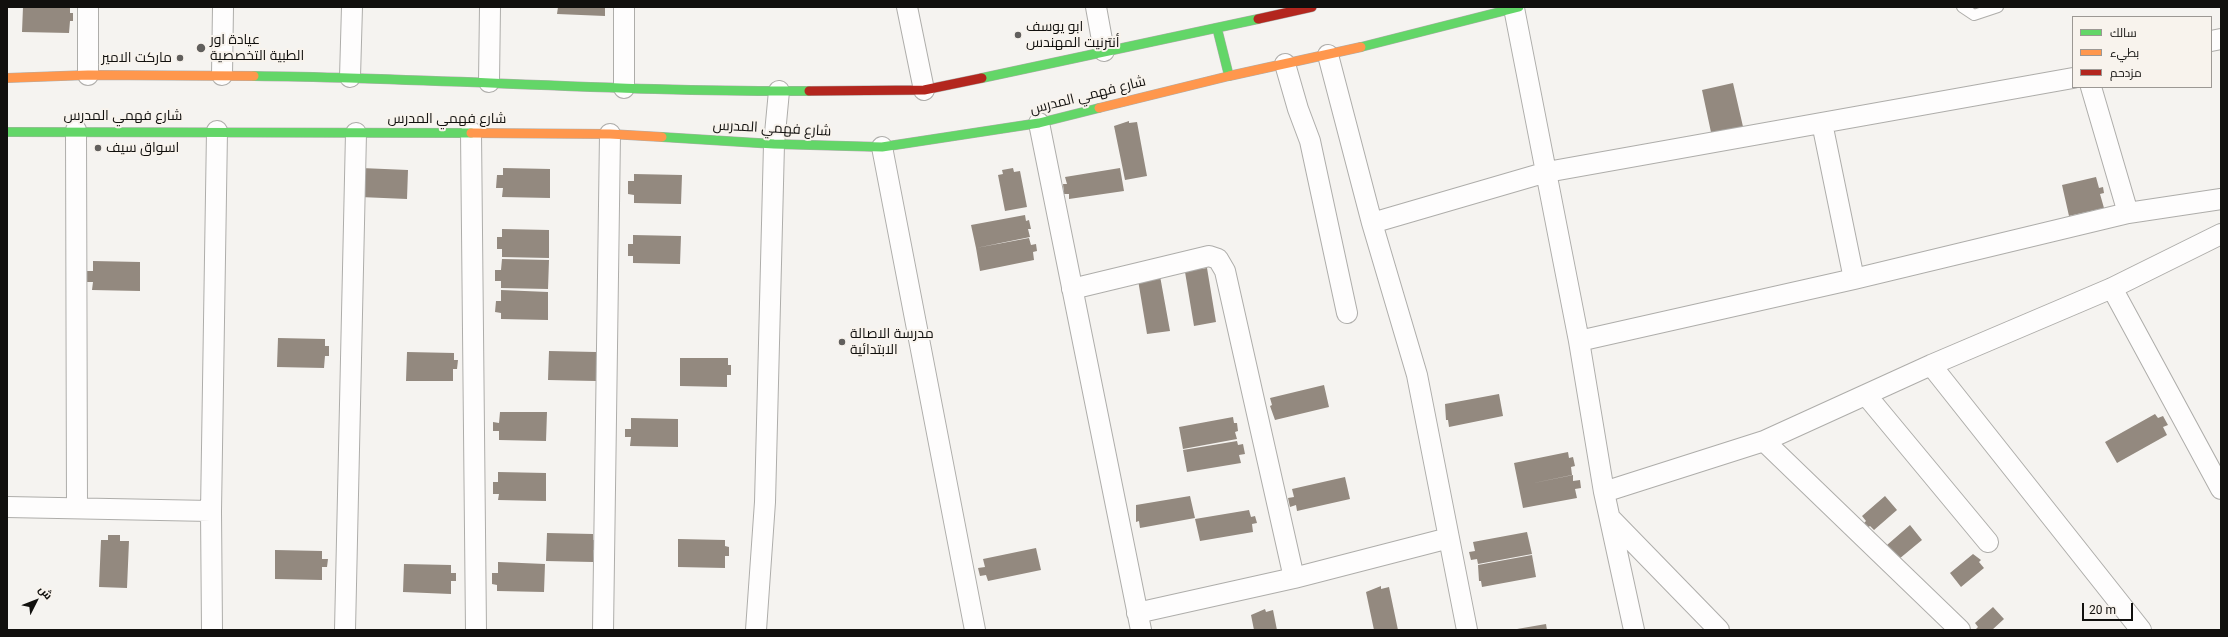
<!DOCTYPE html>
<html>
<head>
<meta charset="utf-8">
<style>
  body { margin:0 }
  #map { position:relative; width:2228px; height:637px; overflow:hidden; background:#f5f3f0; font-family:Roboto,Cairo,sans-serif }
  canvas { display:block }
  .frame { position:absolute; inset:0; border:8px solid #11100e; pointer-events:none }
  .legend { position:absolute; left:2072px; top:16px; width:140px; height:72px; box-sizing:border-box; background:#f8f3ed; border:1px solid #9c9894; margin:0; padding:5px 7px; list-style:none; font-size:12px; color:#11100e }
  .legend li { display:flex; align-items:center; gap:8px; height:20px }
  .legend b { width:20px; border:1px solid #9c9894 }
  .north { position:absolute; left:16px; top:581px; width:40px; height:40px; -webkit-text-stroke:3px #f8f3ed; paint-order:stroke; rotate:48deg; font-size:11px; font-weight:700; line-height:16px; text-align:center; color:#11100e }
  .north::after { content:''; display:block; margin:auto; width:14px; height:18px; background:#11100e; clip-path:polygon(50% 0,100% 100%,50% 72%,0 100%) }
  .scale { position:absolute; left:2082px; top:603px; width:51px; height:18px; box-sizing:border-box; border:2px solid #11100e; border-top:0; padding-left:5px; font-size:12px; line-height:14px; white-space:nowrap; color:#11100e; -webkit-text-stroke:3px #f8f3ed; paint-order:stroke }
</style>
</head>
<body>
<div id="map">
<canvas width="2228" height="637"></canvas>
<div class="frame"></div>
<ul class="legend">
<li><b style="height:5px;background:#63d668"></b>سالك</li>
<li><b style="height:5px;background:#ff974d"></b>بطيء</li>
<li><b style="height:5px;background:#b3261e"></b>مزدحم</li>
</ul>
<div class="north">ش</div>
<div class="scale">20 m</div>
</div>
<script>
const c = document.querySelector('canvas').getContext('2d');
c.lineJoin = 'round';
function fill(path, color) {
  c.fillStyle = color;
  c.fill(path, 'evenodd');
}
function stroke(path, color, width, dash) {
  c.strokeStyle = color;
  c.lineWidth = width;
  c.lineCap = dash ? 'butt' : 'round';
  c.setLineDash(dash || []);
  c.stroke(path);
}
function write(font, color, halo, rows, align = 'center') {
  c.font = font + ' Roboto,Cairo,sans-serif';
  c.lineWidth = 4;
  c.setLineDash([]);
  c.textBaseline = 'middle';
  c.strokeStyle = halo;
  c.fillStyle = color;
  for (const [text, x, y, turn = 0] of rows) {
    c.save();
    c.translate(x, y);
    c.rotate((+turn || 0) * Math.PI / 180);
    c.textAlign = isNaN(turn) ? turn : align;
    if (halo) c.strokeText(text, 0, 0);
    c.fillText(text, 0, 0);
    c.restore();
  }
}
const building = new Path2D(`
  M23 7H70V13H73V21H70L69 33 22 32Z
  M558 7H605V16L557 14Z
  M1733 83 1744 131 1712 137 1702 90Z
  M1129 121V123L1137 122 1147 176 1125 180 1114 126Z
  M361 168 408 170 407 199 360 197Z
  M503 168 550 169V198L502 197 503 188H496L497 175H503Z
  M1013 168 1014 172 1020 171 1027 207 1005 211 998 175 1003 174 1002 170Z
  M1120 168 1124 191 1069 199V194H1064L1063 184H1067L1065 177Z
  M634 174 682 175 681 204 634 203V195L628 194V181H634Z
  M2096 177 2099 188 2103 187 2104 193 2100 194 2104 208 2069 216 2062 185Z
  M1025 215 1026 221 1029 220 1031 229H1028L1030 237 976 248 971 225Z
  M502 229 549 230V258L502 257V249H497V237H502Z
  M633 235 681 236 680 264 633 263V256H628V244H633Z
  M1029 238 1031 245 1036 244 1037 251 1033 252 1034 260 980 271 976 248Z
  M502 259 549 260 548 289 501 288V281H495V270H501Z
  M93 261 140 262V291L92 290 93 282H87V271H93Z
  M1199 265 1200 269 1207 268 1216 322 1194 326 1185 272 1190 271 1189 266Z
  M1160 276 1170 331 1147 334 1138 280Z
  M501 290 548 292V320L501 319V313L495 312 496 301H501Z
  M278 338 325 339V346H329V356H325L324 368 277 367Z
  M549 351 596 352V359H600V369H596V381L548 380Z
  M407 352 454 353V360H458L457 369H453V381H406Z
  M680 358H728V365H731V375H727V387L680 386Z
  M1324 385 1329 407 1275 420 1270 406 1272 405 1270 398Z
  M1499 394 1503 416 1449 427 1448 420H1446L1445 404Z
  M500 412H547L546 441 499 440V431H493V422L499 423Z
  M2155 414 2158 418 2163 416 2168 425 2163 427 2167 435 2117 463 2105 442Z
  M1233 417 1234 423H1237L1238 431 1235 432 1237 439 1183 449 1179 427Z
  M631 418 678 419V447L630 446 631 437H625V429H631Z
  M1237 441 1238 445 1243 444 1245 454 1239 455 1241 463 1187 472 1183 450Z
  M1568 452 1569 458 1573 457 1575 466 1571 467 1572 475 1529 484 1573 475V481L1580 480 1581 488 1575 489 1577 498 1523 508 1514 463Z
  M498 472 546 473V501L498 500 499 494H493V482H498Z
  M1345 477 1350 499 1297 511 1296 505 1290 507 1288 498 1294 497 1292 489Z
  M1190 496 1195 518 1140 528 1139 521 1136 522V505Z
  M1885 496 1897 510 1874 530 1870 526 1867 528 1863 524 1866 521 1862 516Z
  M1249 510 1251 517 1255 516 1257 523 1252 524 1253 532 1200 541 1195 519Z
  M1910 525 1922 540 1899 559 1887 545Z
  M1527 532 1532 554 1478 564 1477 559 1471 560 1469 552 1475 551 1473 542Z
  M547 533 593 534V540H598V550H593V562L546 561Z
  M108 535H120V541H129L127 588 99 587 101 540H108Z
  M678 539 725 540V546L729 547V556H725V568L678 567Z
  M1036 548 1041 570 988 581 986 575 980 576 978 568 985 567 983 559Z
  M275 550 322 551V559H328L327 567H322V580L275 579Z
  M1973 554 1981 560 1979 562 1984 568 1961 587 1950 573Z
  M1532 555 1536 577 1482 587 1481 581H1479L1478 565Z
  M498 562 545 564 544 592 497 591V585L492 584V573H498Z
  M404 564 451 565V573H456V581H451V594L403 592Z
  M1381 586V589L1389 587 1398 630H1374L1366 592Z
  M1993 607 2004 619 1992 630H1975L1978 627 1975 623Z
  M1265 609 1266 612 1273 610 1277 630H1254L1251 615Z
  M1546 624 1547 630H1517V629Z`);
const lane = new Path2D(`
  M1962 7 1974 15 1998 7`);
const street = new Path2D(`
  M907 7 924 90
  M1096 7 1104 51
  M1514 8 1579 341 1604 492 1634 630
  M2211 41 2221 39
  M1328 55 1372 223 1417 375 1467 630
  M1285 64 1298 109 1310 141 1347 313
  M88 75V7
  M222 75 223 7
  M350 77 352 7
  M489 82 490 7
  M2091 87 2128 213
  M624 88V7
  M1039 123 1141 630
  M1822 123 1854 279
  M76 130 77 508
  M471 132 476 630
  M882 147 975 630
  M1372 223 1547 172 2073 78
  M2112 288 2221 489
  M1072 289 1209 256 1218 259 1225 271 1294 578
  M1579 341 1854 279 2128 213 2221 199
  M1931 365 2141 630
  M1866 395 1988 542
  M1764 441 1960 630
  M1604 492 1764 441 1931 365 2112 288 2221 234
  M7 507 211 511
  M1610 518 1719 630
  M1137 613 1294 578 1449 538
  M212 630 211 511 217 131
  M345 630 356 133
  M603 630 610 134
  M756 630 765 502 774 144 779 91`);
const fast = new Path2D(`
  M1217 28 1229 76
  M1361 47 1519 7
  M254 76C439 78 624 92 809 91
  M982 78 1258 19
  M7 132 471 133
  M662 137 774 144 882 147 1039 123 1099 108`);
const slow = new Path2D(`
  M7 78 88 75 254 76
  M1099 108 1229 76 1361 47
  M471 133 610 134 662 137`);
const jam = new Path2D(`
  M1258 19 1312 7
  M809 91 924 90 982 78`);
const markers = [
  [1018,35,4,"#615f5d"],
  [201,48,5,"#615f5d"],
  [180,58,4,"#615f5d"],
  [98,148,4,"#615f5d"],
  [842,342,4,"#615f5d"]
];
const poiNames = [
  ["ابو يوسف",1026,27],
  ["أنترنيت المهندس",1026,43],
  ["عيادة اور",210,40],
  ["الطبية التخصصية",210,56],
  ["ماركت الامير",172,58,"right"],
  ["اسواق سيف",106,148],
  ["مدرسة الاصالة",850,334],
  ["الابتدائية",850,350]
];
const streetNames = [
  ["شارع فهمي المدرس",1088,96,-14],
  ["شارع فهمي المدرس",123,116],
  ["شارع فهمي المدرس",447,119],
  ["شارع فهمي المدرس",772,129,3]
];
fill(building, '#93897f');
stroke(lane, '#aeadaa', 12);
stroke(street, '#aeadaa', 22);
stroke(fast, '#aeadaa', 10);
stroke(slow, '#aeadaa', 10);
stroke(jam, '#aeadaa', 10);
stroke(lane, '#fefdfd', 10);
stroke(street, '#fefdfd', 20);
stroke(fast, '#63d668', 9);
stroke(slow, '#ff974d', 9);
stroke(jam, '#b3261e', 9);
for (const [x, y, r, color] of markers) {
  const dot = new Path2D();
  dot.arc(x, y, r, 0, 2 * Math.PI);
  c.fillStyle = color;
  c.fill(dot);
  stroke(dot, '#f8f3ed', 1.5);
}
write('14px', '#11100e', '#f8f3ed', poiNames, 'left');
write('14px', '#11100e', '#f8f3ed', streetNames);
</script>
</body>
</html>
